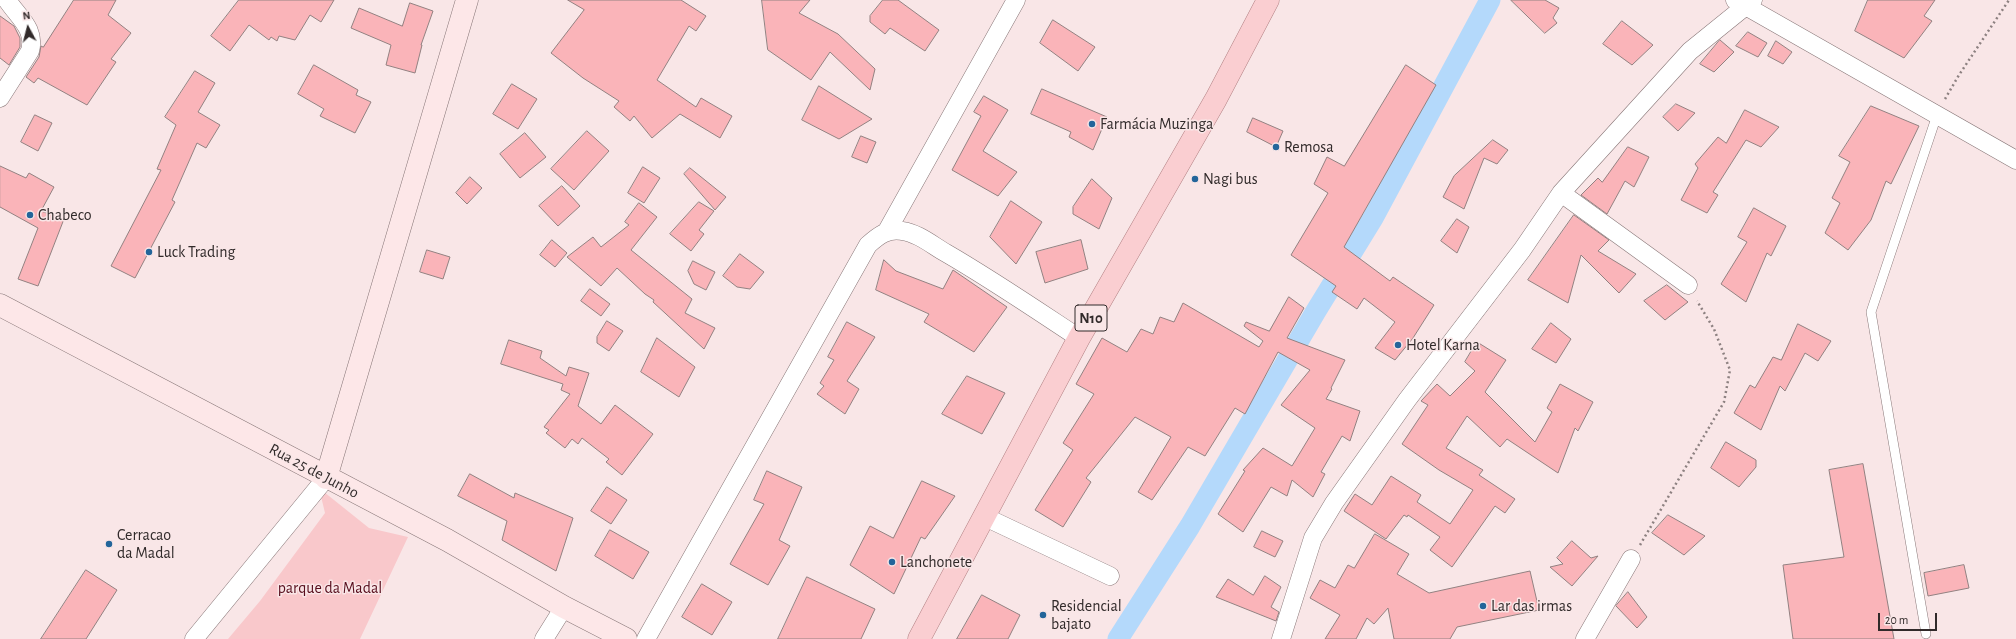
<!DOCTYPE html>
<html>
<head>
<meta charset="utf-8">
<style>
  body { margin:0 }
  #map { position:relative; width:2016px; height:639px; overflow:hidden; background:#f9e6e7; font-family:"Alegreya Sans",sans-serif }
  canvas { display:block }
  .north { position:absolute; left:8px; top:8px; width:40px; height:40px; -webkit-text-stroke:3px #f9e6e7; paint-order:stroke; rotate:353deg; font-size:11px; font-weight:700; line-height:16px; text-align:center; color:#312a2a }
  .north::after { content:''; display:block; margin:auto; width:14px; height:18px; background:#312a2a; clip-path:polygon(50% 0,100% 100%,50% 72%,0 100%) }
  .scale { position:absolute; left:1878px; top:613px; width:59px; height:18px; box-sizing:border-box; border:2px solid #312a2a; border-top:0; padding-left:5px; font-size:12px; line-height:14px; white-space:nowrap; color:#312a2a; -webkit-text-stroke:3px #f9e6e7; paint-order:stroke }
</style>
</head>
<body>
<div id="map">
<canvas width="2016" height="639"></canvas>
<div class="north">N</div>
<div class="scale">20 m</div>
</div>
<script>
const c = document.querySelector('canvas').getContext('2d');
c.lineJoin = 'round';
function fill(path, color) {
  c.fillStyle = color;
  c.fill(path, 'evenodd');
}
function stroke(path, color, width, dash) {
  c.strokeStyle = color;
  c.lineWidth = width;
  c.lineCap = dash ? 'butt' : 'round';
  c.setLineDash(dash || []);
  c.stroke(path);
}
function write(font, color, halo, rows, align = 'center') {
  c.font = font + ' "Alegreya Sans",sans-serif';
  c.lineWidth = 3;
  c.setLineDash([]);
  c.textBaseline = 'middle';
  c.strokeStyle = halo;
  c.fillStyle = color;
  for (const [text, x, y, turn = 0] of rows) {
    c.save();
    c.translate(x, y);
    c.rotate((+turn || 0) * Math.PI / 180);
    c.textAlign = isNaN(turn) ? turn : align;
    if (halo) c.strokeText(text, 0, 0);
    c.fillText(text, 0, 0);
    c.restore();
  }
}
const green = new Path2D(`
  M319 488 369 528 408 537 360 639H228L260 601 325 513Z`);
const canal = new Path2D(`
  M1118 639 1190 526 1316 311 1373 218 1490 0`);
const building = new Path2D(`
  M74 0H116L108 15 131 33 111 59 116 62 87 105 38 78 34 83 26 77 39 57 41 46 43 47Z
  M239 0H334L321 22 310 15 295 40 279 36 277 41 271 37 269 40 249 25 230 51 211 36Z
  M568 0H681L706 16 696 31 689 26 657 80 696 107 701 98 732 116 720 138 680 114 652 138 634 116 630 121 614 107 619 101 583 78 551 53 584 10Z
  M762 0H810L799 13 838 34 875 69 870 90 830 52 811 80 768 50Z
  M883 0H898L939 30 925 51 890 28 885 34 870 22V16Z
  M1511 0H1545L1559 8 1553 18 1557 23 1545 33Z
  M1868 0H1935L1924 16 1932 21 1904 58 1855 31Z
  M410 3 433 11 421 45H422L415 73 386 65 391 45 351 28 359 8 402 26Z
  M0 16 14 26 20 38V47L9 65 0 58Z
  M1053 20 1095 47 1078 71 1040 43Z
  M1622 21 1653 45 1632 65 1603 44Z
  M1748 32 1767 43 1758 57 1736 46Z
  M1720 40 1734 52 1714 72 1700 64Z
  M1776 41 1792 52 1783 64 1768 56Z
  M314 65 358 90 356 95 371 102 355 133 320 116 324 109 298 94Z
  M1406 65 1436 85 1344 247 1390 281 1393 277 1434 305 1413 338 1395 360 1375 348 1395 322 1364 298 1357 309 1332 292 1336 286 1291 255 1328 193 1314 184 1327 157 1344 166Z
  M195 71 215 83 198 112 220 125 206 148 197 143 172 200 175 202 135 278 111 266 161 170 157 169 176 125 165 117Z
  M512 84 537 99 518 129 493 114Z
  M819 86 859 111 872 119 839 139 802 120Z
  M1042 89 1107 117 1093 150 1069 137 1071 132 1031 114Z
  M984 96 1008 110 983 151 1017 172 998 196 952 170 981 116 974 112Z
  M1676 104 1695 113 1678 131 1663 117Z
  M1871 106 1919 126 1891 184 1886 181 1871 220 1848 250 1825 233 1840 203 1832 198 1850 162 1839 156Z
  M1745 110 1779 127 1761 147 1746 140 1713 192 1718 195 1707 213 1681 200 1698 168 1695 164 1718 137 1726 143Z
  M35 115 52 123 38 151 21 142Z
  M1253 118 1283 131 1276 147 1247 132Z
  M587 131 609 151 574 190 551 169Z
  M525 133 546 157 520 178 500 154Z
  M861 136 876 142 867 163 852 157Z
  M1493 140 1508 150 1497 164 1484 158 1464 209 1443 197 1454 176Z
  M1628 147 1649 157 1634 187 1625 181 1607 214 1581 195 1598 178 1602 182Z
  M0 166 26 178 29 173 54 187 41 211 64 219 38 286 18 279 38 228 0 207Z
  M643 167 660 178 644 203 628 193Z
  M690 168 726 197 715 210 684 174Z
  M470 177 482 188 467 204 456 193Z
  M1092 179 1112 198 1099 229 1073 214V207Z
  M562 186 580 206 558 226 539 206Z
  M1011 201 1042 222 1016 264 990 237Z
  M699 202 714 211 699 230 704 234 691 251 670 234Z
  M639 203 657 217 631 250 692 299 685 313 715 328 704 349 653 302 654 300 645 294 617 268 601 286 567 257 593 237 601 247 629 225 625 222Z
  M1754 208 1786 226 1771 256 1767 253 1746 302 1721 284 1747 242 1738 237Z
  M1574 215 1609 240 1598 251 1636 274 1619 293 1581 255 1568 303 1528 280Z
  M1457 219 1469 227 1457 253 1441 241Z
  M552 240 567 253 555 267 540 255Z
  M1081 240 1088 269 1045 283 1036 252Z
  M427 250 450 257 443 279 420 272Z
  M740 254 764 272 750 289 737 287 723 276Z
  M884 260 896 271 943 289 953 270 1007 307 974 352 924 322 929 314 876 290Z
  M693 261 715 272 706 290 694 284 688 271Z
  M1667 285 1688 302 1665 320 1644 301Z
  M590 289 610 304 601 316 581 301Z
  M1289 297 1304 308 1287 338 1345 360 1331 388 1332 389 1326 399 1360 411 1350 441 1342 436 1321 472 1325 474 1313 497 1292 480 1287 496 1271 487 1243 532 1218 514 1245 471 1243 470 1263 448 1292 466 1315 428 1281 405 1310 370 1278 352 1245 414 1235 408 1205 456 1188 447 1152 500 1138 492 1171 437 1135 417 1086 478 1091 482 1063 527 1035 510 1073 450 1063 443 1094 394 1076 384 1102 338 1127 352 1141 329 1153 334 1160 317 1174 322 1183 303 1259 347 1263 341 1244 326 1246 322 1269 331Z
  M607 321 623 331 609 351 597 343V337Z
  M847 322 875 337 847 381 859 389 845 414 817 394 824 386 820 383 834 360 828 357Z
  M1551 323 1571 339 1556 363 1532 349Z
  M1798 324 1831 341 1818 361 1805 353 1785 391 1780 386 1761 430 1734 413 1750 385 1755 388 1773 357 1781 360Z
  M657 338 695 367 679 397 641 372Z
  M509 340 542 351 540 358 566 376 569 367 589 373 578 406 601 424 615 405 653 434 622 475 606 462 609 459 582 438 578 444 572 439 565 448 546 433 549 430 544 427 570 394 561 390 563 384 501 364Z
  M1477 342 1506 360 1485 392 1535 442 1552 412 1547 408 1560 384 1593 402 1578 431 1575 428 1558 473 1507 439 1500 447 1467 416 1446 448 1483 470 1479 475 1515 499 1505 513 1495 506 1452 567 1430 550 1440 537 1408 515 1407 517 1404 515 1386 539 1344 511 1355 494 1372 505 1391 476 1421 495 1417 502 1450 524 1473 490 1439 470 1402 444 1428 405 1421 401 1437 384 1450 396 1475 371 1465 362Z
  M967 376 1005 393 982 434 942 414Z
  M1726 442 1756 460V467L1739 487 1711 468Z
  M1863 464 1894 639H1793L1783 565 1844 557 1829 470Z
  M767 471 802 487 779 540 790 546 768 585 730 564 764 504 754 500Z
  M470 474 514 498 515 493 573 518 556 571 502 540 507 521 458 496Z
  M922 481 955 496 925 539 921 537 894 594 850 565 870 526 893 538Z
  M607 487 627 500 611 524 591 511Z
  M1668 515 1705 536 1684 555 1652 533Z
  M610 530 649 552 633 579 595 556Z
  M1262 531 1283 541 1275 557 1254 547Z
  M1375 534 1409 554 1397 574 1429 593 1530 571 1539 610 1457 627 1450 639H1394L1388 608 1374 624 1367 618 1356 639H1325L1340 615 1310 598 1320 580 1335 588 1348 565 1354 568Z
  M1572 541 1591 558 1598 556 1572 586 1550 567 1563 564 1557 558Z
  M1964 565 1969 588 1928 596 1924 573Z
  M86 570 117 590 86 639H41Z
  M1265 576 1281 587 1271 607 1279 612 1276 621 1216 597 1228 579 1253 595Z
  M807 577 875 609 861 639H778Z
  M702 584 732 602 712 635 682 617Z
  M1628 592 1647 617 1637 628 1616 606Z
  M982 595 1020 615 1008 639H957Z`);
const path = new Path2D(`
  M1945 99 1959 75 2009 0
  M1640 545 1724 402 1730 370 1714 329 1697 301`);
const lane = new Path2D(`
  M1926 634 1871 312 1937 115`);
const street = new Path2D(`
  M1735 0 2016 160
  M0 98 30 51C36 29 19 18 7 0
  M1561 193 1688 285
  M887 231 1016 0
  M985 517 1110 576
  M194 639 326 478
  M544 639 564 607
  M646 639 868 245C878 236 888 228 902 231 918 233 932 245 946 253 991 279 1035 309 1079 338
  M1281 639 1313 538 1334 503 1407 400 1522 250 1561 193 1690 51 1753 0
  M1585 639 1631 559`);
const secondary = new Path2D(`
  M0 305 447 540 564 607 626 639
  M326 478 467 0`);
const primary = new Path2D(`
  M919 639 1079 338 1216 99 1268 0`);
const markers = [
  [1092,124,4,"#23659a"],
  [1276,147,4,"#23659a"],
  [1195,179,4,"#23659a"],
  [30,215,4,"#23659a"],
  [149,252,4,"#23659a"],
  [1398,345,4,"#23659a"],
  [109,544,4,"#23659a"],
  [892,562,4,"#23659a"],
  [1483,606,4,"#23659a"],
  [1043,615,4,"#23659a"]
];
const shields = [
  [1091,318,32]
];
const shieldNames = [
  ["N10",1091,318]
];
const poiNames = [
  ["Farmácia Muzinga",1100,124],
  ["Remosa",1284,147],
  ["Nagi bus",1203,179],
  ["Chabeco",38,215],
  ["Luck Trading",157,252],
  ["Hotel Karna",1406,345],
  ["Cerracao",117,535],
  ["da Madal",117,553],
  ["Lanchonete",900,562],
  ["Residencial",1051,606],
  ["bajato",1051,624],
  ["Lar das irmas",1491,606]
];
const streetNames = [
  ["Rua 25 de Junho",314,471,28]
];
const parkNames = [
  ["parque da Madal",330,588]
];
fill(green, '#f9c8cb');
stroke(canal, '#b4d9fb', 21);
fill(building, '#fab4b9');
stroke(building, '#928181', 1);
stroke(lane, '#877677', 10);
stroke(street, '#877677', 19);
stroke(secondary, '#877677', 23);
stroke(primary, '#b28083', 23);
stroke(path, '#8d8181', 2.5, [2, 3]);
stroke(lane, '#fff', 9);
stroke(street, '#fff', 18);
stroke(secondary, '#fde7e8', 22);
stroke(primary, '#faced1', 22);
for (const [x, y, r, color] of markers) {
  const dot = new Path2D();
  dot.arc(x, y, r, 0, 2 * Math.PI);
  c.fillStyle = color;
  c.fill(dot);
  stroke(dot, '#f9e6e7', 1.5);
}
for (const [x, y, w] of shields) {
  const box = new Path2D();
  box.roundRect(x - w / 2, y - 13, w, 26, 3);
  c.fillStyle = '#f9e6e7';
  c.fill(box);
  stroke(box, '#312a2a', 1);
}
write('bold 15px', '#312a2a', null, shieldNames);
write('16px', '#312a2a', '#f9e6e7', poiNames, 'left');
write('16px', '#312a2a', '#f9e6e7', streetNames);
write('16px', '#580e1d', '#f9e6e7', parkNames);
</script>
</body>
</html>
